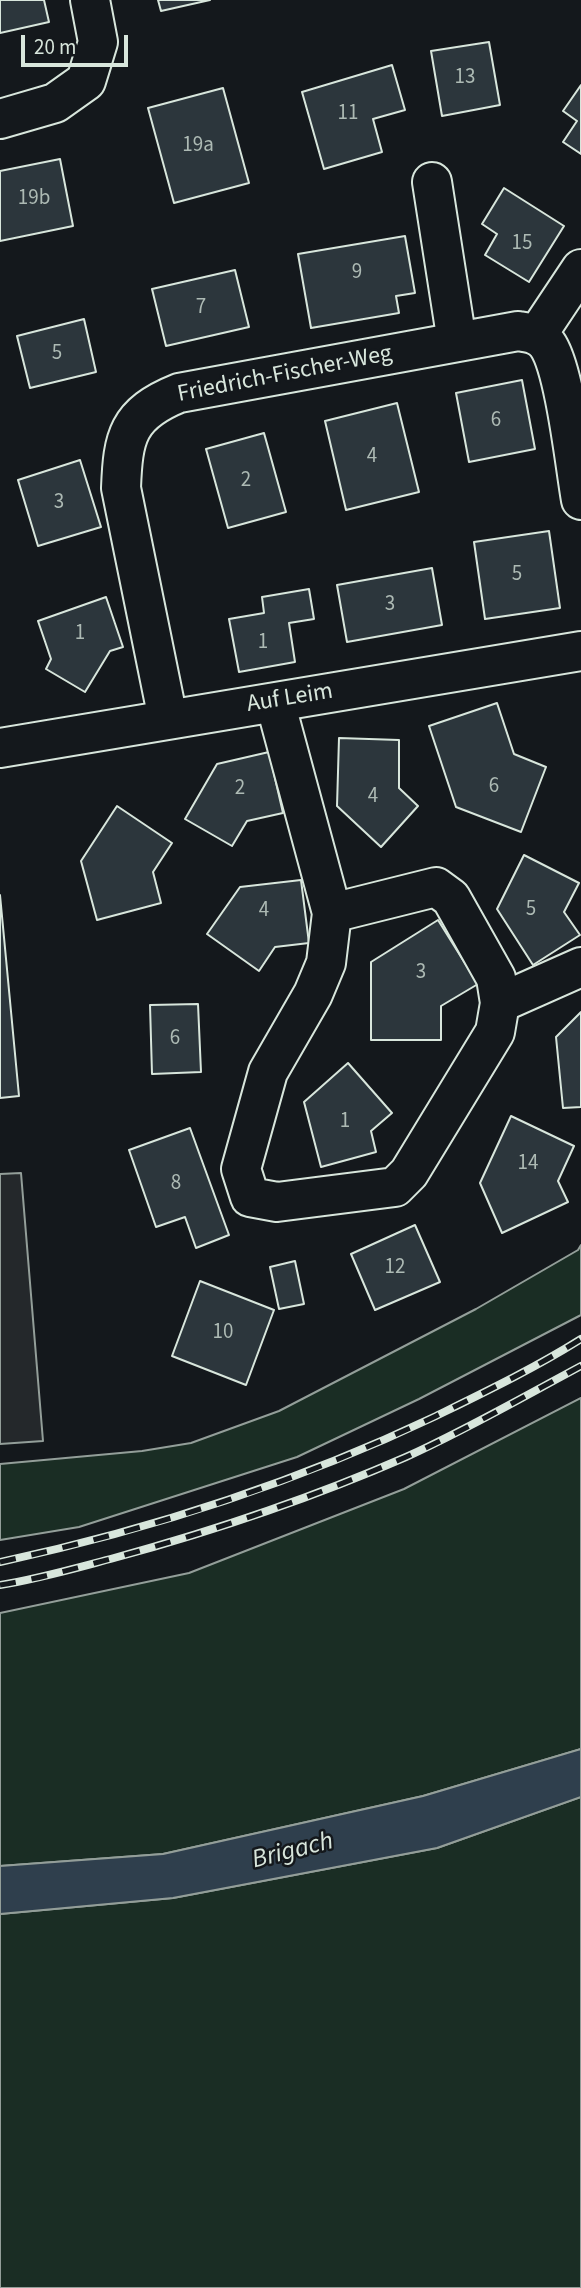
<!DOCTYPE html>
<html>
<head>
<meta charset="utf-8">
<style>
  body { margin:0 }
  #map { position:relative; width:581px; height:2288px; overflow:hidden; background:#14181c; font-family:"Source Sans 3",sans-serif }
  canvas { display:block }
  .scale { position:absolute; left:21px; top:35px; width:107px; height:32px; box-sizing:border-box; border:4px solid #d8e6dc; border-top:0; padding-left:9px; font-size:21px; line-height:24px; white-space:nowrap; color:#d8e6dc; -webkit-text-stroke:5px #14181c; paint-order:stroke }
</style>
</head>
<body>
<div id="map">
<canvas width="581" height="2288"></canvas>
<div class="scale">20 m</div>
</div>
<script>
const c = document.querySelector('canvas').getContext('2d');
c.lineJoin = 'round';
function fill(path, color) {
  c.fillStyle = color;
  c.fill(path, 'evenodd');
}
function stroke(path, color, width, dash) {
  c.strokeStyle = color;
  c.lineWidth = width;
  c.lineCap = dash ? 'butt' : 'round';
  c.setLineDash(dash || []);
  c.stroke(path);
}
function write(font, color, halo, rows, align = 'center') {
  c.font = font + ' "Source Sans 3",sans-serif';
  c.lineWidth = 5;
  c.setLineDash([]);
  c.textBaseline = 'middle';
  c.strokeStyle = halo;
  c.fillStyle = color;
  for (const [text, x, y, turn = 0] of rows) {
    c.save();
    c.translate(x, y);
    c.rotate((+turn || 0) * Math.PI / 180);
    c.textAlign = isNaN(turn) ? turn : align;
    if (halo) c.strokeText(text, 0, 0);
    c.fillText(text, 0, 0);
    c.restore();
  }
}
const green = new Path2D(`
  M581 1245V1315L419 1399 297 1457 79 1527 0 1540V1464L142 1451 191 1443 279 1411 476 1309 578 1250Z
  M581 1398V1749L423 1796 163 1854 0 1866V1613L189 1573 404 1489Z
  M581 1797V2288H0V1914L173 1898 437 1848Z`);
const parking = new Path2D(`
  M21 1173 43 1441 0 1444V1174Z`);
const water = new Path2D(`
  M581 1749V1797L437 1848 173 1898 0 1914V1866L163 1854 423 1796Z`);
const building = new Path2D(`
  M0 0H44L49 22 0 33Z
  M158 0H210L161 11Z
  M489 42 500 105 442 116 431 51Z
  M392 65 405 110 373 119 382 152 324 169 302 92Z
  M581 85V154L563 142 577 121 563 111Z
  M223 88 249 183 174 203 148 108Z
  M60 159 73 226 0 241V171Z
  M504 188 564 226 529 282 485 255 497 234 482 224Z
  M405 236 415 293 396 296 399 313 311 328 298 254Z
  M235 270 249 327 166 346 152 289Z
  M84 319 96 372 30 388 17 336Z
  M522 380 535 449 469 462 456 393Z
  M397 403 419 492 346 510 325 421Z
  M264 433 286 512 228 528 206 449Z
  M80 460 101 527 38 546 18 480Z
  M549 531 560 608 485 619 474 542Z
  M432 568 442 625 347 642 337 585Z
  M309 589 314 619 289 623 295 662 239 672 229 619 264 613 262 597Z
  M106 597 123 647 110 651 85 692 46 669 51 659 38 621Z
  M497 703 514 754 546 767 521 832 456 807 429 726Z
  M339 738 399 740V788L418 806 381 847 337 806Z
  M269 752 283 813 247 821 232 846 185 819 217 764Z
  M117 806 172 843 153 872 161 903 97 920 81 861Z
  M524 855 579 883 564 912 580 935 533 965 497 909Z
  M301 880 309 943 275 947 259 971 207 934 240 887Z
  M0 895 19 1096 0 1098Z
  M438 920 478 984 441 1006V1040H371V962Z
  M198 1004 201 1072 152 1074 150 1005Z
  M581 1012V1107L563 1108 556 1037Z
  M348 1063 392 1113 371 1131 376 1152 321 1167 304 1102Z
  M511 1116 574 1146 558 1181 568 1202 502 1233 480 1183Z
  M190 1128 229 1235 196 1248 185 1217 156 1227 129 1150Z
  M415 1225 440 1282 375 1310 351 1254Z
  M295 1261 304 1304 279 1309 270 1267Z
  M200 1281 274 1310 246 1385 172 1356Z`);
const minor = new Path2D(`
  M0 119 55 103 86 81 98 42 90 0
  M432 182 457 342
  M537 335 581 269
  M275 702 332 913 326 963 313 994 268 1072 241 1169 250 1197 277 1202 395 1187 409 1173 495 1032 500 1003 496 978 451 898 436 887 332 913
  M168 719 121 488C123 437 127 414 179 393L518 331C530 333 539 334 547 344 565 369 575 466 581 500
  M0 748 581 651
  M500 1003 581 967`);
const rail = new Path2D(`
  M0 1562C153 1529 295 1483 436 1416 485 1392 535 1368 581 1339
  M0 1585C38 1579 76 1568 114 1558 213 1531 312 1498 406 1457 466 1430 523 1397 581 1366`);
const numberNames = [
  ["13",465,78],
  ["11",348,114],
  ["19a",198,146],
  ["19b",34,199],
  ["15",522,244],
  ["9",357,273],
  ["7",201,308],
  ["5",57,354],
  ["6",496,421],
  ["4",372,457],
  ["2",246,481],
  ["3",59,503],
  ["5",517,575],
  ["3",390,605],
  ["1",80,634],
  ["1",263,643],
  ["6",494,787],
  ["2",240,789],
  ["4",373,797],
  ["5",531,910],
  ["4",264,911],
  ["3",421,973],
  ["6",175,1039],
  ["1",345,1122],
  ["14",528,1164],
  ["8",176,1184],
  ["12",395,1268],
  ["10",223,1333]
];
const streetNames = [
  ["Friedrich-Fischer-Weg",285,375,-11],
  ["Auf Leim",290,699,-9]
];
const waterNames = [
  ["Brigach",293,1852,-14]
];
fill(green, '#1a2d24');
stroke(green, '#939e99', 2);
fill(parking, '#24282b');
stroke(parking, '#939e99', 2);
fill(water, '#2f3f4d');
stroke(water, '#939e99', 2);
fill(building, '#2c363c');
stroke(building, '#d8e6dc', 2);
stroke(minor, '#d8e6dc', 42);
stroke(minor, '#14181c', 38);
stroke(rail, '#d8e6dc', 8);
stroke(rail, '#14181c', 5, [16]);
write('21px', '#adbab4', null, numberNames);
write('24px', '#d8e6dc', '#14181c', streetNames);
write('italic 26px', '#d8e6dc', '#14181c', waterNames);
</script>
</body>
</html>
